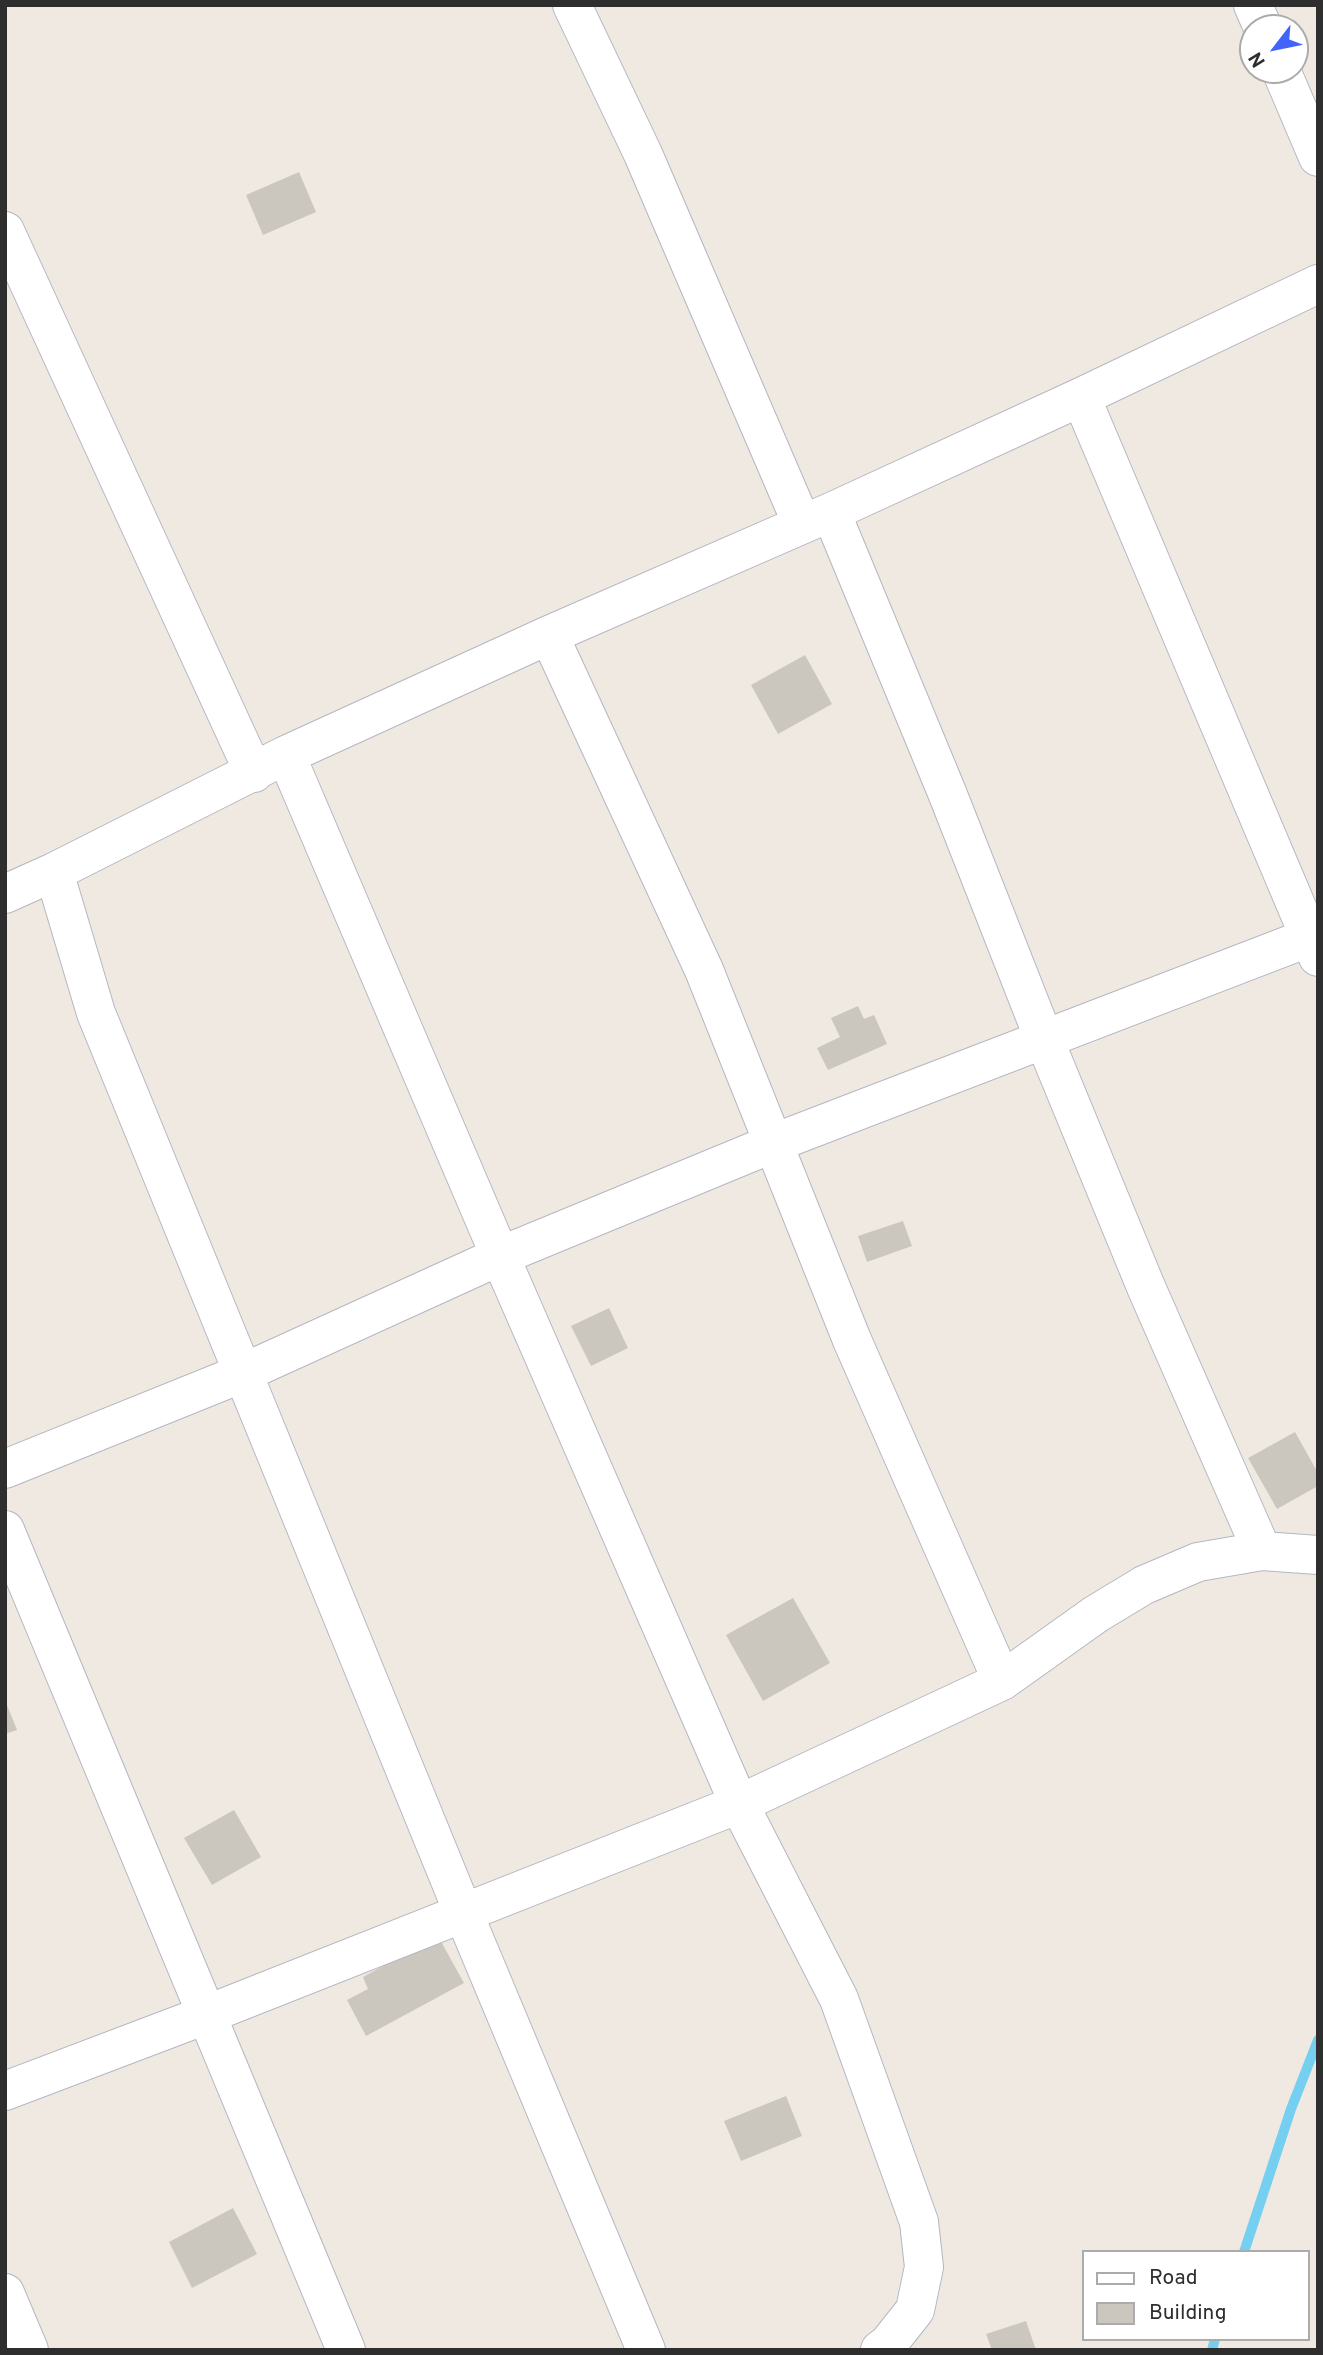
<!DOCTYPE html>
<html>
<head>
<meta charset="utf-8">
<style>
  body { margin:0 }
  #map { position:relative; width:1323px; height:2355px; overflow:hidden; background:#efe9e1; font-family:Overpass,sans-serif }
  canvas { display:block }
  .frame { position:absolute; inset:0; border:7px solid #2e2e2e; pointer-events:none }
  .legend { position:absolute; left:1082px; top:2250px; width:228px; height:91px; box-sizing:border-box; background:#fff; border:2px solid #ababab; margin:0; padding:9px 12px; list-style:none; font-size:21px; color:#2e2e2e }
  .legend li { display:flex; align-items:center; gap:14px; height:35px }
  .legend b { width:35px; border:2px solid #ababab }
  .north { position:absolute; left:1239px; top:14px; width:70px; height:70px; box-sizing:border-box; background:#fff; border:2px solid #ababab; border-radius:50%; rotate:238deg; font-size:19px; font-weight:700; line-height:28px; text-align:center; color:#2e2e2e }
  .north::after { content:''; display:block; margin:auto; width:24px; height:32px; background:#4264fb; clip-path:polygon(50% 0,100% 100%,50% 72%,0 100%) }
</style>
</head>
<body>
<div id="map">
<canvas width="1323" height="2355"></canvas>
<div class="frame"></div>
<ul class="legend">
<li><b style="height:9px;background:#fff"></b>Road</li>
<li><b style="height:19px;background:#cbc7bf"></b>Building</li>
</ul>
<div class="north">N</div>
</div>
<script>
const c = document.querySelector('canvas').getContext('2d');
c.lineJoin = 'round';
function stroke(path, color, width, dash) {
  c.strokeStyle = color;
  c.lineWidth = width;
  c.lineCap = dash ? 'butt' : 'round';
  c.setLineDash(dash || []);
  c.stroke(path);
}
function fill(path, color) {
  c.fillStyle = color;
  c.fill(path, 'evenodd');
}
const stream = new Path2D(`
  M1244 2252 1291 2109 1318 2040
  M1212 2350 1215 2339`);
const building = new Path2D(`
  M299 172 316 212 263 235 246 195Z
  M805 655 832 704 778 734 751 685Z
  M858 1006 864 1019 874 1015 887 1044 828 1070 817 1048 840 1037 831 1018Z
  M903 1221 912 1246 867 1262 858 1236Z
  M609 1308 628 1348 591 1366 571 1326Z
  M1295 1432 1318 1473V1486L1277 1509 1248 1458Z
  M793 1598 830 1663 763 1701 726 1635Z
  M5 1700 17 1730 5 1734Z
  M234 1810 261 1857 212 1885 184 1838Z
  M438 1936 464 1983 366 2036 347 2000 368 1989 363 1977Z
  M786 2096 802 2136 741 2161 724 2121Z
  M233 2208 257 2254 192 2288 169 2242Z
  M1026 2321 1036 2350H992L986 2334Z`);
const minor = new Path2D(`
  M572 5 643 154 802 524
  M1253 5 1263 28
  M1281 70 1318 157
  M5 231 254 773
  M1081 397 1318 957
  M831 512 948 795 1044 1039 1146 1287 1262 1551
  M549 635 704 970 852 1340 1002 1681
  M286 755 500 1256 739 1804 839 1999 919 2222 924 2267 915 2310 888 2344 880 2350
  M54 872 96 1013 463 1912 646 2350
  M5 894 54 872 286 755 549 635 831 512 1081 397 1318 284
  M5 1469 243 1373 500 1256 774 1143 1318 934
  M5 1530 346 2350
  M5 2091 208 2014 739 1804 1002 1681 1096 1614 1144 1585 1198 1562 1262 1551 1318 1555
  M5 2293 29 2350`);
stroke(stream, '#75cff0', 10);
fill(building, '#cbc7bf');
stroke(minor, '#b4b7c1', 40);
stroke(minor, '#fff', 38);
</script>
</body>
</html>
